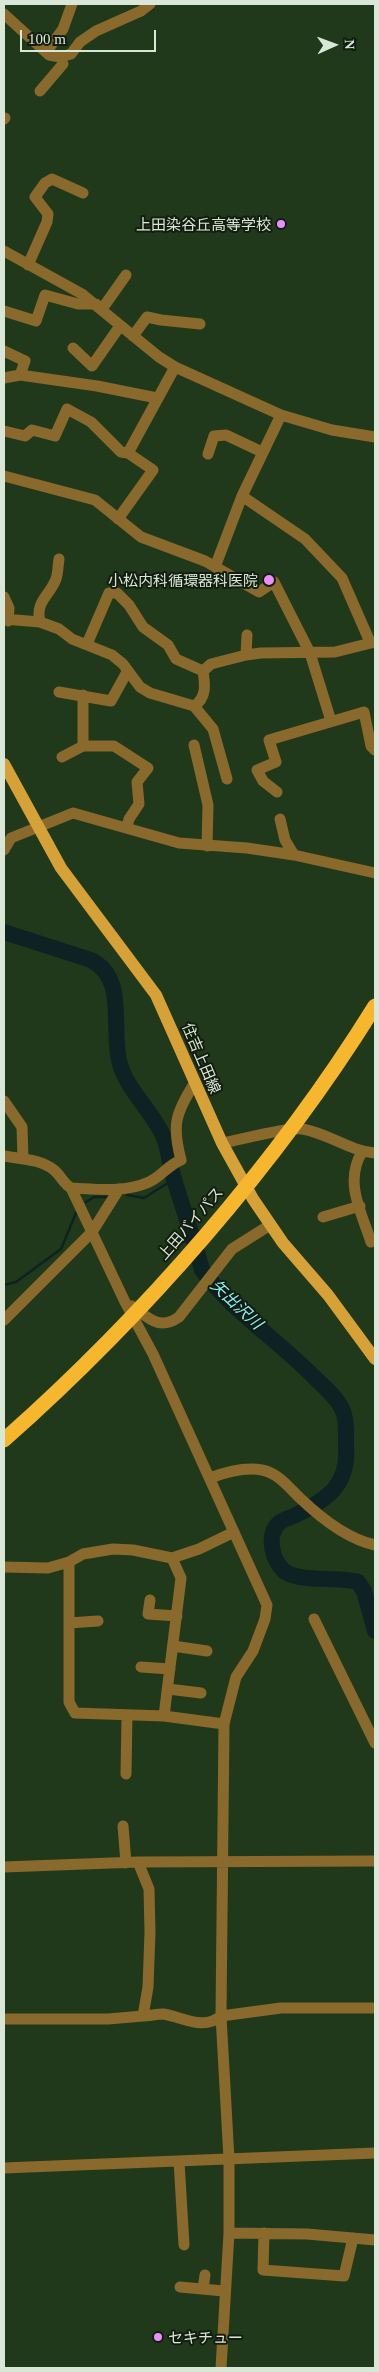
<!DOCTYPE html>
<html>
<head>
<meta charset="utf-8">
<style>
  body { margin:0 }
  #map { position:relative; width:379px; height:2372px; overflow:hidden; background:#20391b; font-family:Georgia,serif }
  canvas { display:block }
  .frame { position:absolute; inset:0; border:5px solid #d9e8d6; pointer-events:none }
  .north { position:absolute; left:309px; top:20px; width:50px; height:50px; -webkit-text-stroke:4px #121d10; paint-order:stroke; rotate:88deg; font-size:14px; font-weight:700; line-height:20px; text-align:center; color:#d9e8d6 }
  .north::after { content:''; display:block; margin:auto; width:18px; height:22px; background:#d9e8d6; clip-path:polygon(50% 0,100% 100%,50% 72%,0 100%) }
  .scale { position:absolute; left:20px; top:30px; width:136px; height:22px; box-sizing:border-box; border:2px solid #d9e8d6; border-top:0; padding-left:6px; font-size:15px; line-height:18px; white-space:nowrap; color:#d9e8d6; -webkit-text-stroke:4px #121d10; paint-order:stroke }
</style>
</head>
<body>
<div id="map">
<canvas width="379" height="2372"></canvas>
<div class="frame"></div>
<div class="north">N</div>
<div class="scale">100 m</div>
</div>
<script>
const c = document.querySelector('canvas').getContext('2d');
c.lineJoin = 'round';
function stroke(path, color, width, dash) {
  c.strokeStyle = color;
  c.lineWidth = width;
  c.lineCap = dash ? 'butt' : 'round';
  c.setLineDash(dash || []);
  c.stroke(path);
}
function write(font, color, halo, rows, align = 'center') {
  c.font = font + ' Georgia,"Noto Sans JP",serif';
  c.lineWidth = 4;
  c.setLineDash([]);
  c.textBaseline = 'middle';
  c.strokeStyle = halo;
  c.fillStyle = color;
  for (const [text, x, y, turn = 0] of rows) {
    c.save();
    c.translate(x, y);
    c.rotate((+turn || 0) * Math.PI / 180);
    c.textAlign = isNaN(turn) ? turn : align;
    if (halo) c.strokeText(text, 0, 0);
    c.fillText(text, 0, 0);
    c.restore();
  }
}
const stream = new Path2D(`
  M127 1195 144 1198 174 1179
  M86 1202 94 1197H107
  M4 1285 16 1282 61 1249 76 1213`);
const river = new Path2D(`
  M4 932 91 960C127 978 111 1026 119 1060 125 1089 153 1111 164 1138 169 1151 170 1166 174 1179 183 1209 194 1239 202 1270 232 1311 278 1340 314 1377 324 1387 338 1398 343 1411 347 1421 346 1434 346 1445 349 1485 329 1498 296 1515 290 1518 283 1519 279 1523 266 1535 272 1560 284 1571 300 1583 339 1576 358 1582L364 1591 375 1631`);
const minor = new Path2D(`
  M4 14 49 55 60 57 71 54 80 42 96 31 141 11 150 4
  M47 51 63 29 72 4
  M40 91 63 64
  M4 119 5 118
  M4 251 82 294 159 357 175 367 281 415 332 430 375 437
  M28 265 47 222 48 214 35 197 45 183 52 179 83 193
  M102 309 126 275
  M4 311 36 321 45 295 78 304H96
  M133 336 147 317 161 320 200 324
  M73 348 92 366 120 326
  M4 351 25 361 20 375 97 386 157 398
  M4 378 20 375
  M4 431 25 436 32 430 55 436 67 409 91 422 121 452 128 453 153 470 118 519
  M128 453 175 367
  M208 454 214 436 226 435 262 452
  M4 476 95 500 141 537 205 561 259 592 274 582 310 653 331 721
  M242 496 305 539 342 578 370 642
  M215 567 242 496 281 415
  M4 597 9 608 8 621
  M4 619 40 622 59 629 72 639 112 655 123 664 140 687 150 693 194 706 213 729 227 779
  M40 622C35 601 49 597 56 579 58 574 58 565 59 559
  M87 644 109 593H117L129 605 143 627 168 645 176 659 203 671 211 664 246 655 261 653 335 652 375 642
  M246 655 247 635
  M59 692 111 701 127 672
  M83 695V746H114L148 768 137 782 139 804 129 819 127 827
  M194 706C207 698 205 684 203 671
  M194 745 208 805 207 846
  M62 757 83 746
  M277 792 263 781 257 770 276 762 269 740 364 712 371 746 375 750
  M280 819 285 840 294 855
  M4 850 11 838 73 813 179 843 247 848 294 855 375 873
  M4 1101 22 1127 23 1159
  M222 1143C240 1140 287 1127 302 1129 328 1133 349 1151 375 1153
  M362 1152C344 1182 361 1211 371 1242
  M4 1156C21 1159 40 1159 54 1170 61 1176 64 1184 71 1188L125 1302 153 1354 267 1605 265 1619 253 1651 236 1677 224 1724 221 2016 229 2159V2233L221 2368
  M71 1188C96 1189 125 1193 149 1182 161 1177 168 1165 181 1160 172 1126 175 1114 194 1084
  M323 1217 360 1206
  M132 1306C149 1318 159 1331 179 1317L232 1249 270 1225
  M4 1320 92 1232 119 1189
  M210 1478C226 1472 245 1467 262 1470 279 1473 290 1489 301 1499 322 1519 347 1539 375 1545
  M69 1562V1702L75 1713 164 1716 224 1724
  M4 1567 48 1568 69 1562 83 1554 113 1549 133 1550 172 1558 199 1549 234 1532
  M150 1600 148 1614 177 1616
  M314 1619 375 1743
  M69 1623 98 1621
  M173 1646 207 1651
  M141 1667 170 1669
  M168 1689 201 1693
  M164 1716 181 1578 172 1558
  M126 1774 127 1715
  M123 1826 126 1863
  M4 1867 138 1862 375 1861
  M143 2016C149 2016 157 2014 163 2014 183 2017 203 2031 221 2016L281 2008H375
  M4 2019H108L143 2016 148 1987 150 1932 149 1889 138 1862
  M179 2161 184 2245
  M4 2168 375 2153
  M229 2233 307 2234 375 2240
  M264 2233 263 2270 344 2276 353 2238
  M180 2287 224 2291
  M203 2289 205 2275`);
const major = new Path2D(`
  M4 764 61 868 156 995 222 1143 253 1199 283 1243 328 1295 375 1359`);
const highway = new Path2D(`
  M4 1440C143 1317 277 1164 375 1006`);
const markers = [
  [281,224,5,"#ea8dfd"],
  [269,580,6,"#ea8dfd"],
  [158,2337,5,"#ea8dfd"]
];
const poiNames = [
  ["上田染谷丘高等学校",271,224],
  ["小松内科循環器科医院",258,580],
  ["セキチュー",168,2337,"left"]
];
const streetNames = [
  ["住吉上田線",202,1058,67],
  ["上田バイパス",190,1223,-49]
];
const waterNames = [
  ["矢出沢川",237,1304,43]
];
stroke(stream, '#0d2223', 2.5);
stroke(river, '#0d2223', 16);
stroke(minor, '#89692c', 11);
stroke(major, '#d6a137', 12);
stroke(highway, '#f6b62e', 15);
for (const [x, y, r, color] of markers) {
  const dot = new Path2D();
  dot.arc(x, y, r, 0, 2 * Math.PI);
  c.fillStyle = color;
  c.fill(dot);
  stroke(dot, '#121d10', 2);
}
write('15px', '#d9e8d6', '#121d10', poiNames, 'right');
write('15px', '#d9e8d6', '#121d10', streetNames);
write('italic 16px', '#87f2f9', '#121d10', waterNames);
</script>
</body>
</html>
